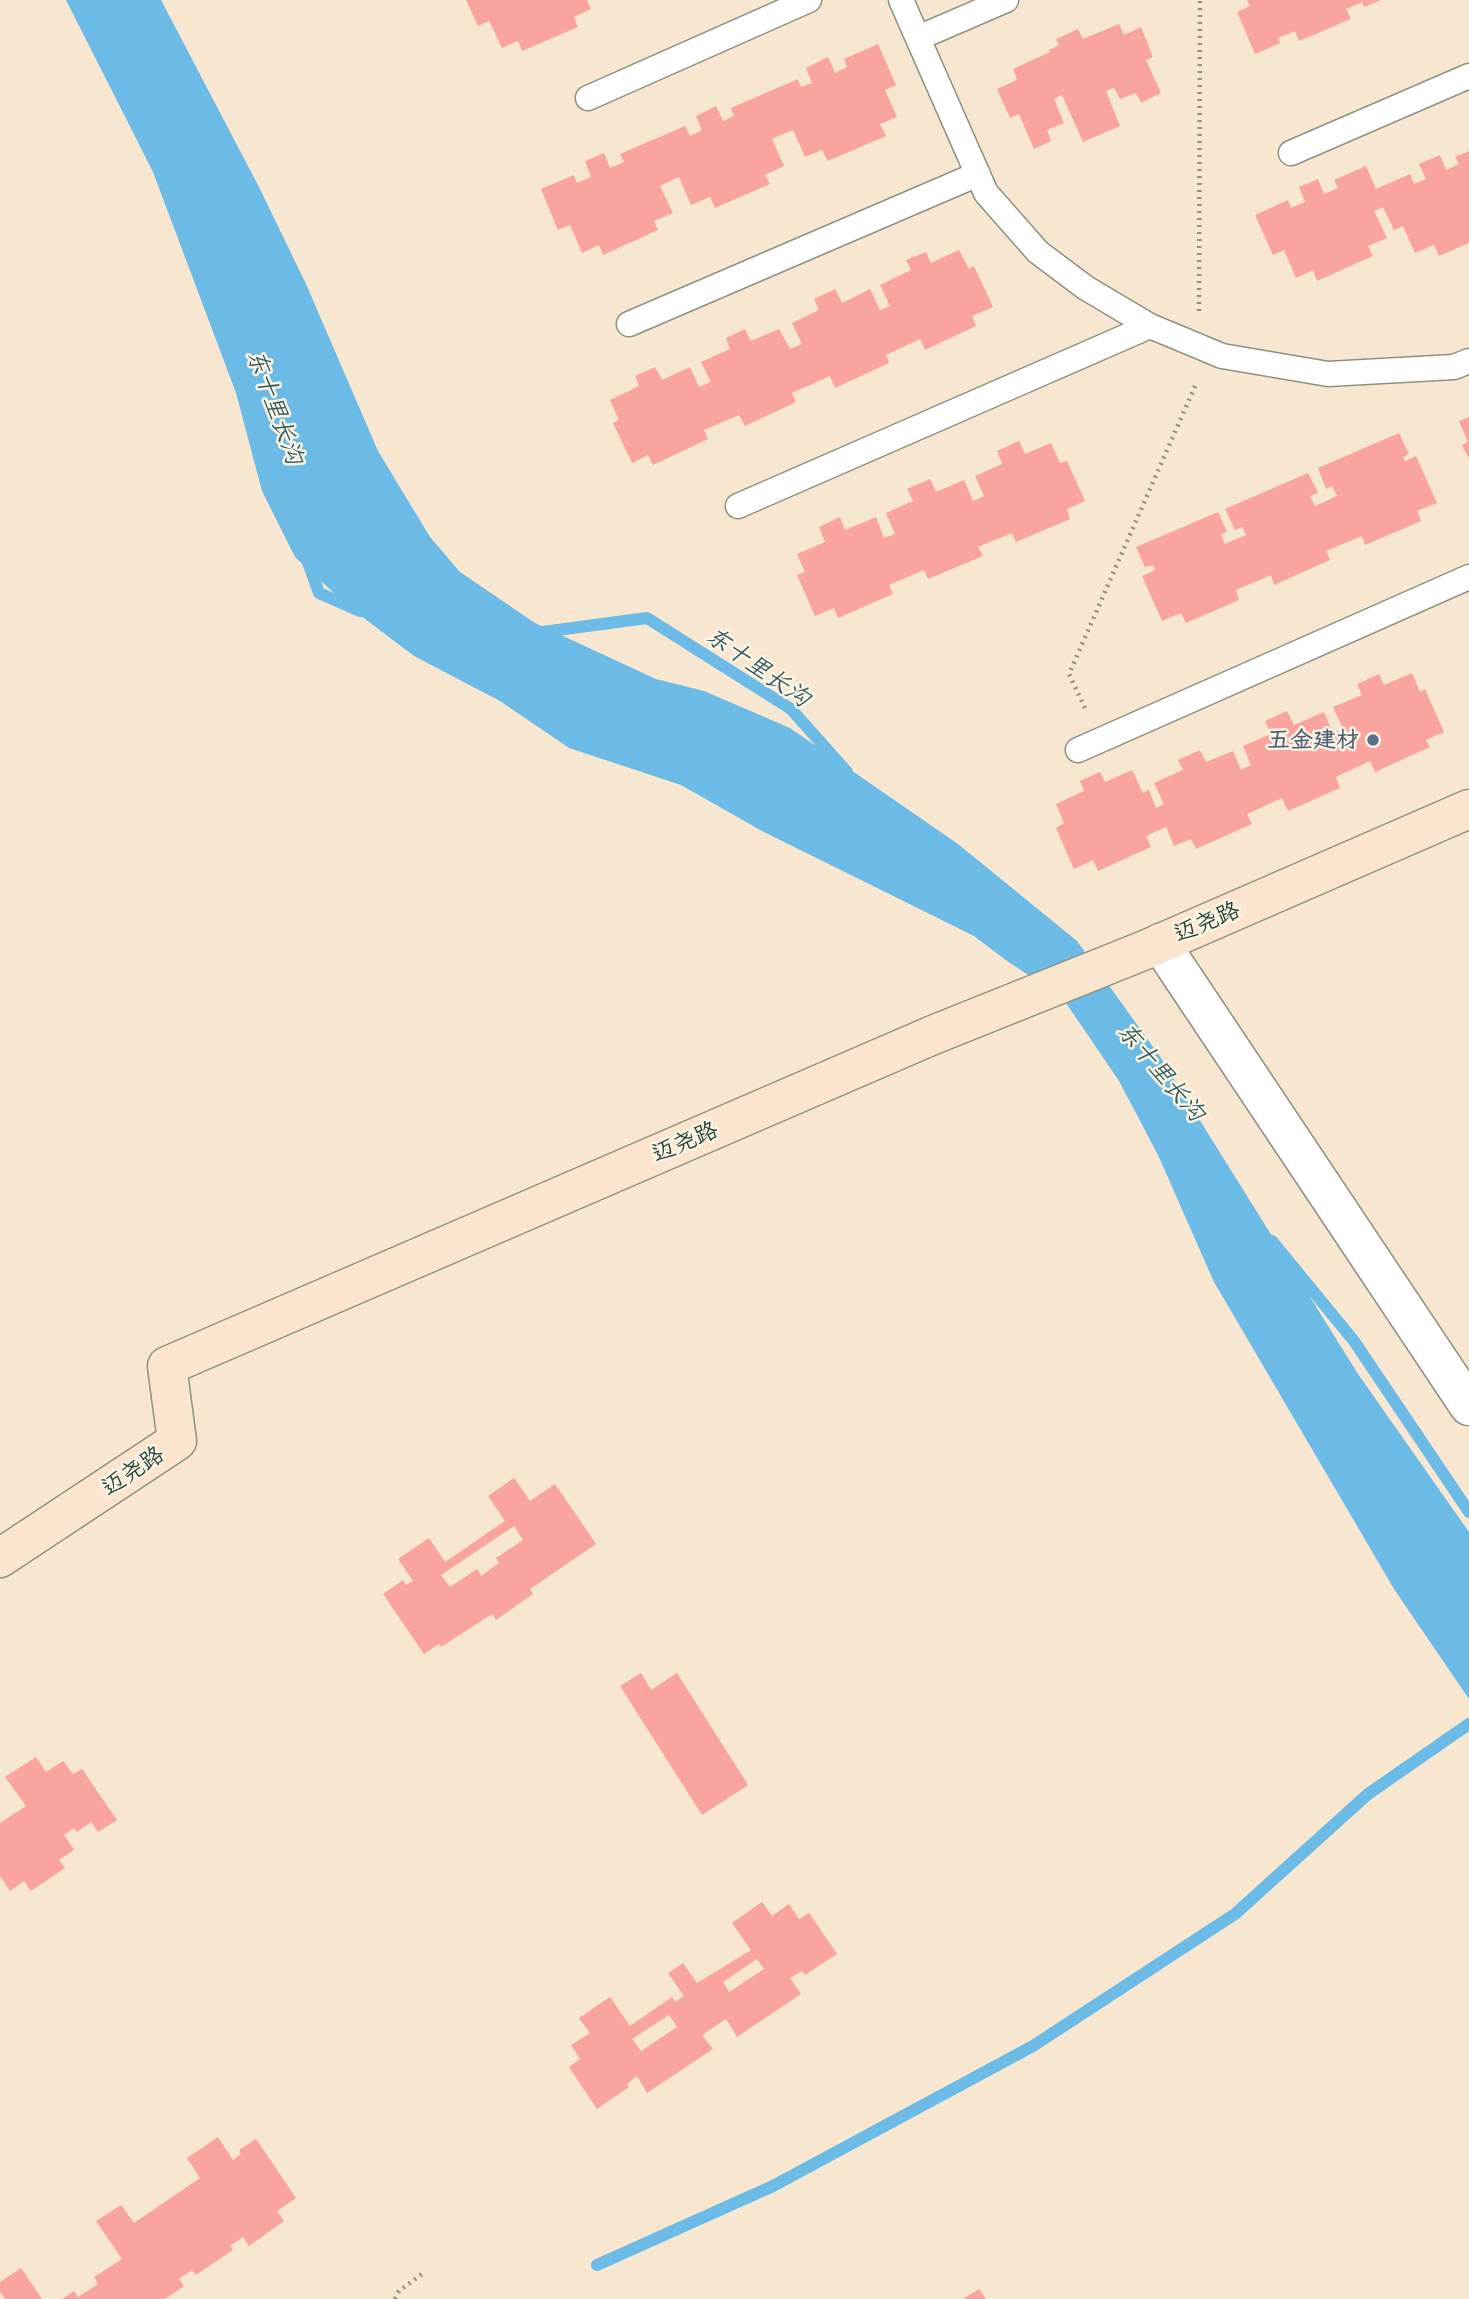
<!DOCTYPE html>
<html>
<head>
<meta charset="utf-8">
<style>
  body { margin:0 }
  canvas { display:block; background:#f8e7d0 }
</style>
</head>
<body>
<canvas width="1469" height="2299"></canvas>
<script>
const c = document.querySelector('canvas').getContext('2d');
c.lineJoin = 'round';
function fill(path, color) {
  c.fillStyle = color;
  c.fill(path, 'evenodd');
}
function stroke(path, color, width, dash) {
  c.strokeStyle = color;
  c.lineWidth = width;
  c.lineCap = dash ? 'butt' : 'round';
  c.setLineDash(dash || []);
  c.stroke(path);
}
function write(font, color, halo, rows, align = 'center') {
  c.font = font + ' Mali,"LXGW WenKai TC",sans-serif';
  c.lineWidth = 5;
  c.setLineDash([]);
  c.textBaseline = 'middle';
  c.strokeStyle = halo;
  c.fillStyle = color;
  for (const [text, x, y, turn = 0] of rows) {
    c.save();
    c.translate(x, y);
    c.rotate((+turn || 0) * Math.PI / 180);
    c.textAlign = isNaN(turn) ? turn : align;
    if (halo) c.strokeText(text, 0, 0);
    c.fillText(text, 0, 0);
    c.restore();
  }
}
const water = new Path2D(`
  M66 0H161L260 189 306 284 378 451 430 537 460 572 535 623 656 679 704 691 790 728 958 844 1077 941 1161 1058 1358 1374 1469 1532V1699L1394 1589 1214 1282 1158 1155 1119 1081 1062 997 1007 961 974 936 762 831 681 785 569 748 500 701 414 656 348 606 295 557 262 491 236 393 153 172Z`);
const stream = new Path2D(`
  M306 557 319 593 360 611
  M535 633 647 618 791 709 847 772
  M1272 1241 1354 1341 1469 1512
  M597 2265 773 2186 1033 2046 1235 1914 1368 1794 1469 1724`);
const building = new Path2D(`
  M466 0H587L591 9 574 17 578 27 522 51 518 41 502 48 489 21 478 26Z
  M1247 0H1381L1364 7 1362 2 1346 9 1351 19 1299 41 1295 31 1278 38 1280 43 1255 54 1237 12 1250 6Z
  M1119 24 1124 35 1141 27 1153 57 1146 60 1161 93 1141 103 1136 93 1120 99 1114 88 1106 91 1120 126 1083 142 1062 95 1054 99 1064 123 1047 130 1051 141 1034 149 1019 114 1010 118 997 89 1017 80 1013 69 1050 52 1049 50 1059 45 1056 39 1078 29 1083 39Z
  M878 44 896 85 885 90 897 117 880 124 886 136 828 161 822 150 805 157 793 130 772 139 784 166 765 175 770 184 715 208 710 197 691 205 679 177 660 186 673 213 654 221 658 230 603 255 599 245 582 253 570 225 558 230 541 189 574 175 577 183 591 177 585 161 604 153 610 168 624 162 620 154 685 126 690 136 702 130 696 116 716 106 723 121 734 116 731 108 798 79 801 87 812 83 806 68 828 57 835 73 847 67 844 59Z
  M1469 151V243L1439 256 1434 245 1415 253 1403 226 1394 230 1383 207 1374 211 1387 238 1368 246 1373 256 1317 281 1313 270 1296 278 1284 250 1273 255 1255 215 1288 200 1291 208 1305 202 1299 187 1318 179 1324 194 1338 188 1334 180 1366 166 1376 189 1410 174 1414 184 1426 179 1419 164 1440 155 1446 170 1459 164 1455 157Z
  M959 250 969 269 974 266 993 307 972 316 976 326 925 350 920 339 886 355 889 363 835 388 830 376 792 393 796 402 745 426 739 415 704 430 708 439 653 465 648 455 632 463 613 423 619 420 610 400 639 386 635 376 655 367 662 380 690 367 699 387 711 382 701 362 730 349 726 338 745 329 751 341 779 329 790 349 802 344 792 323 819 310 814 299 835 289 842 303 870 289 880 310 890 306 880 285 911 270 906 260 926 252 931 263Z
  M1469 417V459L1462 445 1468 442 1459 421Z
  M1399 433 1409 454 1403 457 1405 461 1416 456 1437 503 1417 511 1421 521 1365 545 1362 536 1326 551 1330 560 1274 585 1271 575 1236 590 1239 600 1186 623 1181 613 1162 621 1142 576 1155 570 1153 565 1145 567 1136 547 1218 512 1227 532 1221 534 1225 544 1246 535 1242 527 1235 530 1225 509 1308 473 1318 493 1310 496 1315 506 1337 496 1332 486 1326 489 1318 468Z
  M1019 441 1025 454 1051 443 1060 463 1067 461 1085 501 1067 509 1070 519 1016 542 1012 533 978 547 983 556 928 579 924 570 889 585 893 594 838 618 834 608 815 616 797 575 805 572 797 554 825 542 819 527 840 517 845 530 876 517 884 538 895 534 886 513 913 501 907 489 930 479 936 492 964 480 973 501 984 496 975 476 1002 464 997 451Z
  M1412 673 1420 692 1425 689 1444 732 1426 740 1430 747 1375 772 1370 761 1336 777 1340 788 1288 811 1282 798 1247 814 1252 824 1196 849 1191 839 1174 846 1166 827 1146 836 1151 847 1098 871 1093 860 1074 869 1056 828 1064 823 1056 804 1084 791 1080 781 1100 772 1105 782 1132 770 1143 793 1149 790 1156 808 1164 804 1154 783 1183 770 1178 760 1200 750 1206 762 1233 751 1241 770 1251 765 1243 746 1271 734 1265 721 1287 711 1294 725 1324 712 1333 733 1343 729 1333 707 1362 695 1357 684 1379 674 1384 685Z
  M514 1478 530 1501 555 1484 596 1544 530 1589 533 1594 496 1620 492 1614 441 1647 439 1644 424 1654 383 1594 403 1580 406 1585 413 1581 398 1559 429 1538 445 1562 505 1521 488 1496ZM514 1526 523 1540 496 1558 499 1563 481 1576 477 1569 450 1587 441 1575Z
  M641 1673 651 1690 677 1673 748 1785 702 1815 620 1686Z
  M36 1757 46 1772 63 1761 73 1774 82 1769 117 1820 98 1832 91 1822 77 1832 74 1828 64 1835 74 1850 59 1860 65 1868 31 1891 24 1881 10 1891 0 1876V1823L26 1806 5 1777Z
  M762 1902 772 1916 789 1904 799 1919 809 1913 837 1954 805 1975 802 1971 790 1978 801 1994 737 2037 726 2019 702 2035 713 2049 647 2093 637 2076 627 2084 629 2087 597 2109 569 2067 580 2059 571 2045 590 2033 579 2018 610 1997 630 2026 672 1997 675 2002 684 1996 668 1973 683 1963 697 1983 751 1950 732 1923ZM757 1959 764 1969 729 1992 723 1982ZM669 2015 677 2027 641 2051 632 2039Z
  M218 2137 233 2160 241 2154 239 2150 256 2139 296 2198 277 2211 284 2221 249 2246 243 2237 230 2246 233 2250 196 2275 192 2270 179 2279 184 2286 165 2299H62L74 2291 78 2297 98 2284 94 2277 122 2259 96 2221 121 2205 134 2223 200 2178 187 2158Z
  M21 2268 42 2299H5L0 2292V2282Z
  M979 2289 986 2299H963Z`);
const path = new Path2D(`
  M1199 311 1200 0
  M1085 708 1069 674 1196 384
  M395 2299 399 2291 422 2274`);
const lane = new Path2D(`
  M901 0 986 193 1038 252 1086 288 1150 326 1222 356 1328 374 1454 367 1469 361
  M918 38 1006 0
  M588 98 809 0
  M1291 153 1469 76
  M629 324 978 174
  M738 506 1150 326
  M1078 750 1469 577`);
const street = new Path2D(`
  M1160 943 1469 1406`);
const secondary = new Path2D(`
  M0 1558 177 1441 167 1366 933 1035 1145 950 1469 809`);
const markers = [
  [1373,740,7,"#5c6f8a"]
];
const serviceNames = [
  ["五金建材",1359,740]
];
const streetNames = [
  ["迈尧路",1207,922,-23],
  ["迈尧路",685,1142,-23],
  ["迈尧路",133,1471,-34]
];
const waterNames = [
  ["东十里长沟",275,407,70],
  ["东十里长沟",758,667,35],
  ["东十里长沟",1161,1072,50]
];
fill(water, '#6bbbe6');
stroke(stream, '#6bbbe6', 12);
fill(building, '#f9a49e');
stroke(lane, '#8c9282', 27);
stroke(street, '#8c9282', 41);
stroke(secondary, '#8c9282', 41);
stroke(path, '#8c9282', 4.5, [2, 5]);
stroke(lane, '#fff', 24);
stroke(street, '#fff', 38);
stroke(secondary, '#fce5cf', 38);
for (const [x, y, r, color] of markers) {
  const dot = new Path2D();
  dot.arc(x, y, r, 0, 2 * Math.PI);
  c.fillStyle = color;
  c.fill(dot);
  stroke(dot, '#fcf5e5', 2.5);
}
write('bold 23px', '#4e5e75', '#fcf5e5', serviceNames, 'right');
write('23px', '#1f3d34', '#fcf5e5', streetNames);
write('italic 24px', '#325c60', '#fcf5e5', waterNames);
</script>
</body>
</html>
